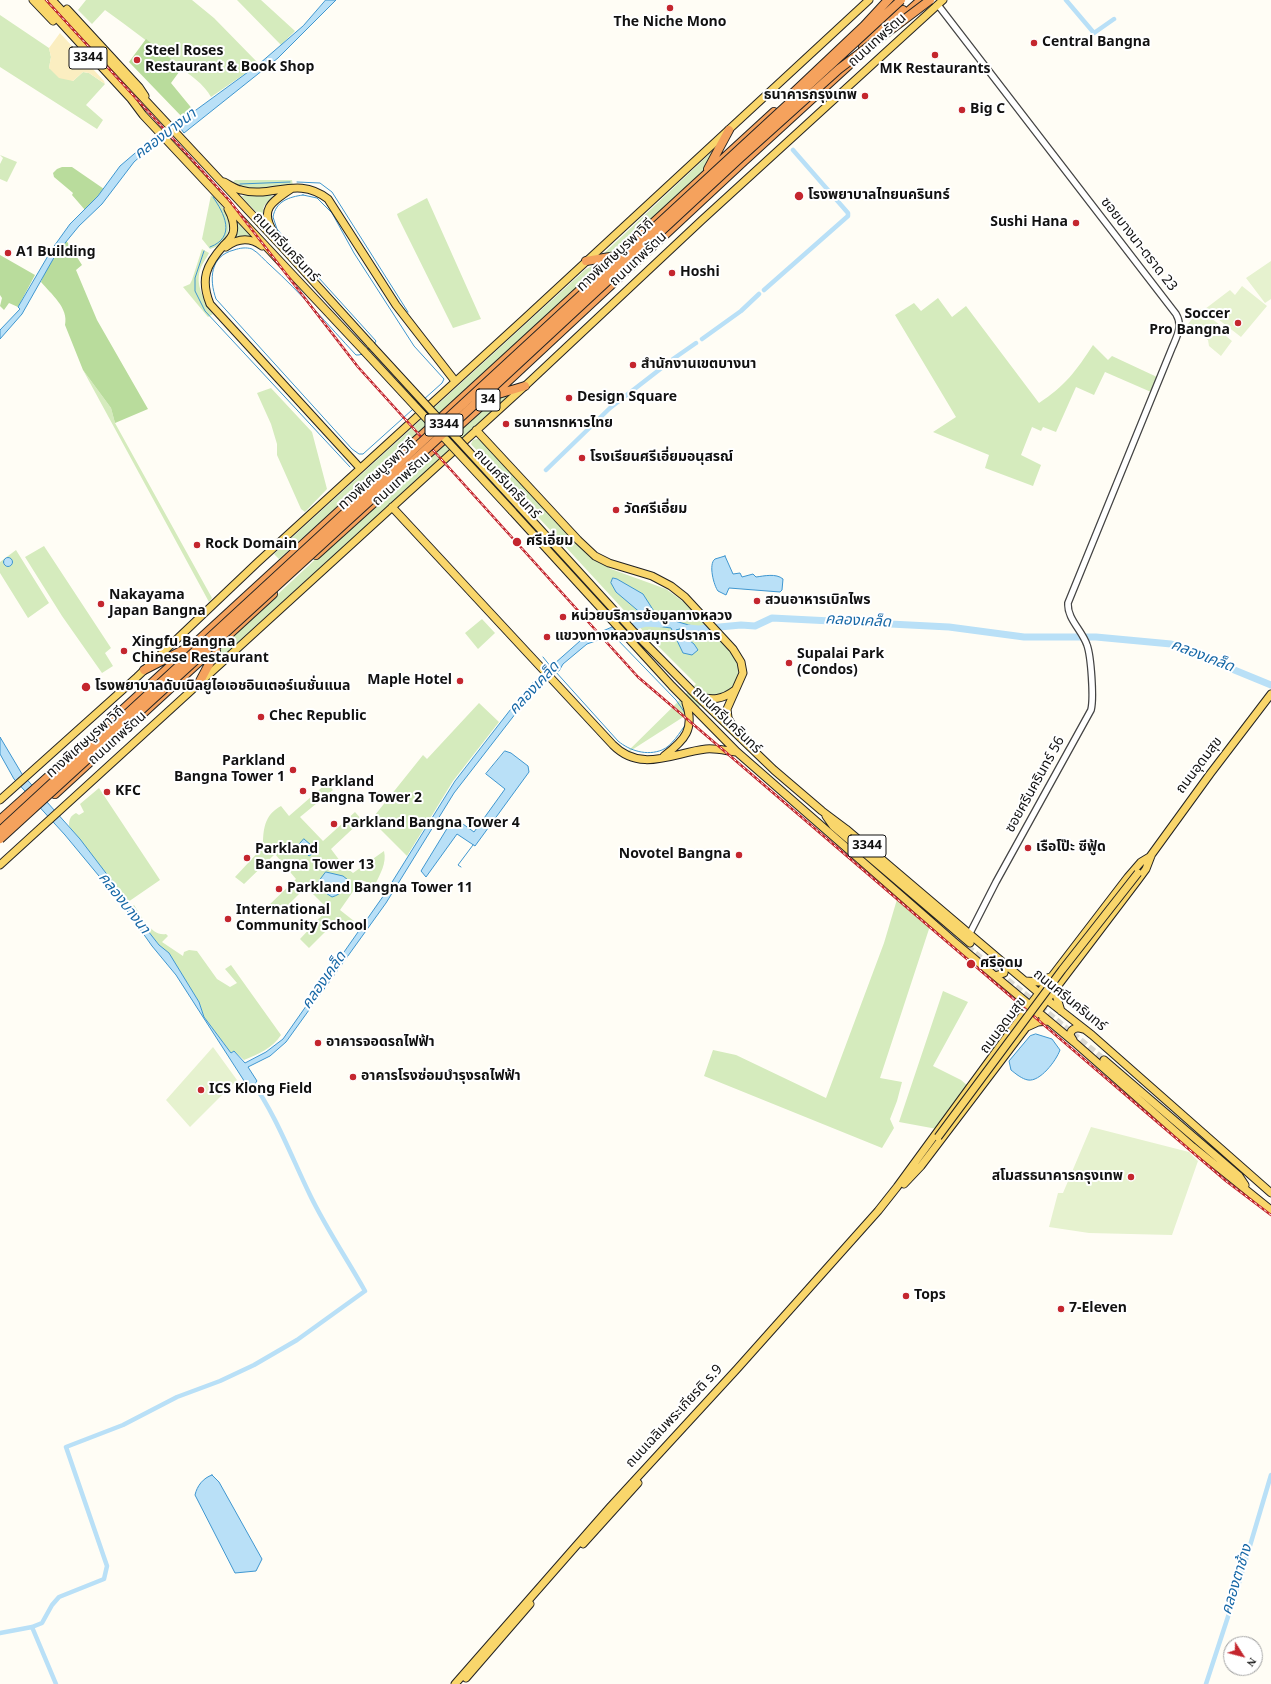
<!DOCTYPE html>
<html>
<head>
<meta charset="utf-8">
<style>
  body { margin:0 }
  #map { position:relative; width:1271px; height:1684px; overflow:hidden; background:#fffdf5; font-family:Georgia,serif }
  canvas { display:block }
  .north { position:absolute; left:1223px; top:1636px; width:40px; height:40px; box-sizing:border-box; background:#fff; border:1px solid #a0a0a0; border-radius:50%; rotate:126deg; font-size:11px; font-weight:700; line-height:16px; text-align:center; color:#111 }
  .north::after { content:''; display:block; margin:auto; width:14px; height:18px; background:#c4262e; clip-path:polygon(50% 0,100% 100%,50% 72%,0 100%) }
</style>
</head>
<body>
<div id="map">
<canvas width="1271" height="1684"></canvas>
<div class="north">N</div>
</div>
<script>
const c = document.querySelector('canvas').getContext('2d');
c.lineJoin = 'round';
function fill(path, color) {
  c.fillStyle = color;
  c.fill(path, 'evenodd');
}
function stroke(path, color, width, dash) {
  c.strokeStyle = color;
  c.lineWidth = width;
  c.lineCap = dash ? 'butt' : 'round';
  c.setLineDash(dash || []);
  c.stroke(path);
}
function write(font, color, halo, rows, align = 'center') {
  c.font = font + ' Georgia,"Noto Sans Thai",serif';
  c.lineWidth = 4;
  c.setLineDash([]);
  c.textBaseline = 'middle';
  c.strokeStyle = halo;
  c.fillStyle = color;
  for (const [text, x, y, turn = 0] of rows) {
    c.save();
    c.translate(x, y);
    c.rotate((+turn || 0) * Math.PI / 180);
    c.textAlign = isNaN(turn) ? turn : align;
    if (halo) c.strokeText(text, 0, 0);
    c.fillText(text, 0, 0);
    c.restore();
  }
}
const green = new Path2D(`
  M86 0H192L214 18 259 64 211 97C204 84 190 75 178 66 154 46 130 28 105 10L92 24 78 10Z
  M237 0H261L295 31 281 45Z
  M0 15 49 48 51 57 49 68 73 81 83 72 89 73 105 84 86 105 103 120 97 129 0 67Z
  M718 146 706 169 614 255 601 256Z
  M0 155 17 162 7 182 0 179V164L3 158Z
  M235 180H292L293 186 245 189 233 182Z
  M270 192 272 197 264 206 262 218 241 196Z
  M211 195C216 200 224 207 227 214 232 228 227 245 210 249L202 239Z
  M427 198 481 319 453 328 398 217 397 214Z
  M236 220 252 236 251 237H236Z
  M202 249 209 253C207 258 203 262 201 267 194 284 204 300 213 314L208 317 183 287 190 284 192 280Z
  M598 263 604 265 279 559 274 554 586 269Z
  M938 298 952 317 966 306 1039 403C1065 386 1076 371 1093 345L1108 360 1112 356 1157 377 1151 392 1105 372 1094 395 1076 387 1056 432 1043 427 1041 431 1032 427 1021 455 1041 465 1033 486 985 468 989 455 933 432 956 417 895 315 914 303 921 311Z
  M83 370 111 408 115 423 212 598 209 602Z
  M271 388 312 432 327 489 305 512 301 509 277 455V444L271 424 257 393Z
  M509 393 510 395 217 661V652L221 647 392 488 490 401Z
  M477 439 482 440 567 534 595 560 611 569 666 589 685 603 728 648 737 661 739 674 734 686 729 691 722 695 716 696 624 755 696 684 643 631 471 444 473 440Z
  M44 546 111 648 105 653 113 666 102 673 62 616 25 557Z
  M16 550 49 603 28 618 0 573V562Z
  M482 619 495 633 478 649 465 633Z
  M479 703 499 722 453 781 407 856 371 820 423 755 427 759Z
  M327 783 333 790 300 817 323 841 355 812 362 820 331 849 343 865 353 873 384 851C387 863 380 874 375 885L361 880 340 910 354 921 346 931 335 922 309 948 300 939 328 909 307 888 303 890 277 916 267 907 296 879 275 854 244 884 235 877 263 847C263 830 264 815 281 806L289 816Z
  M99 788 160 880 128 902 69 826C69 820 70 816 76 813L79 815 84 812 80 804Z
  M898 896 930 926 880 1078 902 1082 897 1101 890 1119 894 1128 882 1148 704 1076 713 1050 736 1055 826 1098 884 943Z
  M134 905C141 916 152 937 166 934L168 936 162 942 183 956 184 952 189 950 197 951 217 979 230 987 237 983 225 969 231 965 281 1035C273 1048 258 1054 244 1060L234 1051 231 1053 204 1017 199 1002 169 954 159 945 130 908Z
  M943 991 968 1002 933 1066 961 1080 968 1086 937 1129 899 1122Z`);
const forest = new Path2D(`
  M146 39 182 68 171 83 194 111 184 119 129 62Z
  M62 167H72L104 189 85 210 72 195 73 193 54 177 53 173 57 169Z
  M66 240 82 265 76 270 97 320 148 409 115 423 111 408 83 370 65 325C69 308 51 294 41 282L45 271Z
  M0 255 35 275 18 307 9 303 4 310 0 306 2 298 0 295Z`);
const sand = new Path2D(`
  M60 33 104 81 105 84 89 73 83 72 73 81 59 78 49 68 51 57 49 48Z`);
const pitch = new Path2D(`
  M1271 261V299L1265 303 1246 278Z
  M1242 286 1267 306 1241 337 1205 309 1230 290 1235 295Z
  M1200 309 1221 326 1220 331 1232 341 1221 356 1209 346 1208 340 1188 324Z
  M213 1047 237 1080 190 1127 166 1100Z
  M1091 1127 1189 1152 1198 1161 1172 1235 1089 1233 1049 1227 1058 1193H1063Z`);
const water = new Path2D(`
  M326 0H336L278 58 184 133 181 129 144 153 134 162 102 204 79 226 56 254 22 314 0 339V330L20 309 18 307 52 249 70 224 98 196 120 166 141 148 159 137 259 64 303 26Z
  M725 556 733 574 740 573 742 577 753 574 756 577C764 576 776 573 783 579L782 590 780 592 729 588 726 595 718 591C714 586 708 564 715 559 718 558 722 557 725 556Z
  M3.5 562a4.5 4.5 0 1 1 9 0a4.5 4.5 0 1 1-9 0Z
  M613 578 617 579 643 594 657 616 696 627 702 631 698 636 683 628 676 630 694 644 698 650 692 655 683 653 671 628 656 626 616 592 611 583Z
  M613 627 618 633 587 644 563 664 559 671H557L533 691 454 793 386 903 286 1042 270 1056 248 1067 257 1081 250 1090 176 975 152 946 123 905 65 835 14 779 0 754V737L22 774 80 839 128 902 130 908 159 945 169 953 199 1002 204 1017 231 1053 234 1051 245 1063 266 1052 283 1039 384 895 455 781 528 687 580 641Z
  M505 751 511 753 528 766 529 772 475 846 457 834 426 877 421 871 451 822 456 819 474 832 505 789 486 774Z
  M304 839 311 845 318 848V850L309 856 298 846Z
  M326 872 343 876 348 880C344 889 342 894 332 897L318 888 319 881Z
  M1036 1034 1052 1039 1060 1050C1056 1061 1040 1082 1028 1080 1022 1079 1016 1074 1011 1070L1009 1061 1030 1036Z
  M212 1475 219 1482 262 1559 256 1571 235 1573 195 1495C197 1486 203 1478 212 1475Z`);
const stream = new Path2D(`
  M297 182 320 183 332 192 408 312
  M240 184 290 182
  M303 195 317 198 332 213 354 253 414 346 444 379 442 383 363 454H359L352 449 216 299C209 279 210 256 234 250 240 248 246 247 252 249 259 253 264 260 270 265 301 293 328 325 356 355 364 356 373 347 376 341L299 256 277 229 273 217C276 201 289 197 303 195Z
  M210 247C237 237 224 213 213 197
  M204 251 195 278V291L205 311 350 467
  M613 635 676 700 685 713
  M543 657 551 667
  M555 671 618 741C630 751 647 756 662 750 672 746 680 732 686 724
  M461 867 458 865 473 845`);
const canal = new Path2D(`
  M1066 0 1094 33 1114 19
  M764 290 848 216V213L793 150
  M702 339 741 311 759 294
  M673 359 696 343
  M546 470 610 408 668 363
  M32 1627 56 1684
  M0 1633 32 1627 42 1623 52 1605 59 1597 104 1579 107 1566 66 1447 123 1425 177 1397 220 1381 254 1365 297 1340 365 1291C347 1259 326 1228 310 1195 291 1156 276 1115 251 1080
  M1206 1684 1238 1586 1271 1475`);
const river = new Path2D(`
  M689 628 698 629 741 625 755 626 772 618 949 627 1024 637H1096L1171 644 1271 685
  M615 631 646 623 661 624`);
const majorTunnel = new Path2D(`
  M967 947 1104 1060`);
const minor = new Path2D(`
  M938 5 1176 314C1183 326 1177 336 1172 348L1068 603C1067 619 1082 630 1087 645 1091 656 1094 698 1091 710L996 882 969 935`);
const major = new Path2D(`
  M33 0 53 21
  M40 0 131 99 143 115 364 351
  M52 0 285 250 371 345
  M67 9 139 87 145 96
  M224 182C230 185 235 189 241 190 272 199 297 175 328 199L396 305 455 381
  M228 209C232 216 235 226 233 233 231 239 227 242 224 245 206 265 200 279 210 304L360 468
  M274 233C259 210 271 202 291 189
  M226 247C238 238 250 237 262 246
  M476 430 578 540 595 556 609 563 652 576 671 586 685 597 733 649 741 662 743 673 727 709 728 718 734 729
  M518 505 634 632 697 696 774 770 822 811 846 829 1046 999 1092 1035 1271 1193
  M392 507 613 745C641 773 672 753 706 749 716 748 727 751 736 752
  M512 511 672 686 737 752 953 941 1074 1042 1193 1147 1271 1210
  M698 697C713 700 722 700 735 690
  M664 756C685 740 695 729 686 703
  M0 800 137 677 258 562 524 319 869 0
  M826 816 833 826 970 943
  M1149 858 1210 774 1271 694
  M0 865 525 386 702 220 943 0
  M995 976 1004 973 1005 964
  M1026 981 1039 982 1050 977
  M1057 985 1056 995 1061 1011
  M1027 1027 1038 1022 1048 1021
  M1073 1040 1070 1035C1071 1028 1077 1027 1083 1029
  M1104 1060 1239 1176 1245 1185
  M904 1184 921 1166 1138 880 1146 869 1151 856
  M583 1544 638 1483
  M466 1678 530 1604
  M455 1684 611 1506 737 1369 878 1211 897 1187 1030 1005 1128 877 1141 862 1151 856`);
const highway = new Path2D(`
  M878 16 895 0
  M901 18 921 0
  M863 47 903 10
  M708 169 729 130
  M586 261 616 256
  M495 395 525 386
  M316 555 492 396 744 161 849 65
  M144 670 183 650
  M199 683 216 651
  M55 794 273 594
  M0 820 118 714 774 112`);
const rail = new Path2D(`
  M46 0 229 200 358 367 638 677 1226 1181 1271 1215`);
const majorBridge = new Path2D(`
  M371 345 518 505
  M364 351 512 511
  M938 1137 1062 970 1138 873`);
const highwayBridge = new Path2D(`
  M791 95 864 26 888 0
  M0 831 901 0
  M0 839 434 442 740 158 839 69 930 0`);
const markers = [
  [670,8,4,"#c4262e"],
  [1034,43,4,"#c4262e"],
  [935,55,4,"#c4262e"],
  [137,60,4,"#c4262e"],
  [865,96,4,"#c4262e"],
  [962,110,4,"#c4262e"],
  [799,196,5,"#c4262e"],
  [1076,223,4,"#c4262e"],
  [8,253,4,"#c4262e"],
  [672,273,4,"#c4262e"],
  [1238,323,4,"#c4262e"],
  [633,365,4,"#c4262e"],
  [569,398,4,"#c4262e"],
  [506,424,4,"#c4262e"],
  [582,458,4,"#c4262e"],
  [616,510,4,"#c4262e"],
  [517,542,5,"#c4262e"],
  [197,545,4,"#c4262e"],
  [757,601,4,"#c4262e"],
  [101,604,4,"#c4262e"],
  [563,617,4,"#c4262e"],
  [547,637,4,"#c4262e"],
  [124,651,4,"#c4262e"],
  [789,663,4,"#c4262e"],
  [460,681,4,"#c4262e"],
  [86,687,5,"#c4262e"],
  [261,717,4,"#c4262e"],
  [293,770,4,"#c4262e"],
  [303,791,4,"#c4262e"],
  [107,792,4,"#c4262e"],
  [334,824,4,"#c4262e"],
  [1028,848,4,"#c4262e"],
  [739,855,4,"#c4262e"],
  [247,858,4,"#c4262e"],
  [279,889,4,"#c4262e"],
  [228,919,4,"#c4262e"],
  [971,964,5,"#c4262e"],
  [318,1043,4,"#c4262e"],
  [353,1077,4,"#c4262e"],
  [201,1090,4,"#c4262e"],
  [1131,1177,4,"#c4262e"],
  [906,1296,4,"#c4262e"],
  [1061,1309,4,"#c4262e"]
];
const shields = [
  [88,58,38],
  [488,400,24],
  [444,425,38],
  [867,846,38]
];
const shieldNames = [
  ["3344",88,58],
  ["34",488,400],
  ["3344",444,425],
  ["3344",867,846]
];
const poiNames = [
  ["The Niche Mono",670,23,"center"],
  ["Central Bangna",1042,43],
  ["Steel Roses",145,52],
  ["Restaurant & Book Shop",145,68],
  ["MK Restaurants",935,70,"center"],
  ["ธนาคารกรุงเทพ",857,96,"right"],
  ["Big C",970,110],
  ["โรงพยาบาลไทยนครินทร์",808,196],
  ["Sushi Hana",1068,223,"right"],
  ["A1 Building",16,253],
  ["Hoshi",680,273],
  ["Soccer",1230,315,"right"],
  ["Pro Bangna",1230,331,"right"],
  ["สำนักงานเขตบางนา",641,365],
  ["Design Square",577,398],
  ["ธนาคารทหารไทย",514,424],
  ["โรงเรียนศรีเอี่ยมอนุสรณ์",590,458],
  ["วัดศรีเอี่ยม",624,510],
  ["ศรีเอี่ยม",526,542],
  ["Rock Domain",205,545],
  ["Nakayama",109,596],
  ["Japan Bangna",109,612],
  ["สวนอาหารเบิกไพร",765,601],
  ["หน่วยบริการข้อมูลทางหลวง",571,617],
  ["แขวงทางหลวงสมุทรปราการ",555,637],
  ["Xingfu Bangna",132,643],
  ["Chinese Restaurant",132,659],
  ["Supalai Park",797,655],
  ["(Condos)",797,671],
  ["Maple Hotel",452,681,"right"],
  ["โรงพยาบาลดับเบิลยูไอเอชอินเตอร์เนชั่นแนล",95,687],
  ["Chec Republic",269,717],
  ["Parkland",285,762,"right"],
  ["Bangna Tower 1",285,778,"right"],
  ["Parkland",311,783],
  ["Bangna Tower 2",311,799],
  ["KFC",115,792],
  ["Parkland Bangna Tower 4",342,824],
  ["เรือโป๊ะ ซีฟู้ด",1036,848],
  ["Parkland",255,850],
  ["Bangna Tower 13",255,866],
  ["Novotel Bangna",731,855,"right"],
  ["Parkland Bangna Tower 11",287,889],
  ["International",236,911],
  ["Community School",236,927],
  ["ศรีอุดม",980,964],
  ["อาคารจอดรถไฟฟ้า",326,1043],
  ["อาคารโรงซ่อมบำรุงรถไฟฟ้า",361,1077],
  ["ICS Klong Field",209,1090],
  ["สโมสรธนาคารกรุงเทพ",1123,1177,"right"],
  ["Tops",914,1296],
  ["7-Eleven",1069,1309]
];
const streetNames = [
  ["ถนนเทพรัตน",878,41,-42],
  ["ซอยบางนา-ตราด 23",1138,245,52],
  ["ถนนศรีนครินทร์",285,248,47],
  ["ทางพิเศษบูรพาวิถี",616,256,-43],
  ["ถนนเทพรัตน",639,260,-43],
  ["ทางพิเศษบูรพาวิถี",378,475,-42],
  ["ถนนเทพรัตน",402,480,-42],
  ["ถนนศรีนครินทร์",506,485,47],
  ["ถนนศรีนครินทร์",726,721,44],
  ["ถนนเทพรัตน",118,739,-42],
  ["ทางพิเศษบูรพาวิถี",86,743,-42],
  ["ถนนอุดมสุข",1200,766,-53],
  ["ซอยศรีนครินทร์ 56",1036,785,-61],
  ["ถนนศรีนครินทร์",1069,1001,39],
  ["ถนนอุดมสุข",1004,1026,-53],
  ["ถนนเฉลิมพระเกียรติ ร.9",675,1417,-47]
];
const waterNames = [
  ["คลองบางนา",166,135,-37],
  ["คลองเคล็ด",858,622,3],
  ["คลองเคล็ด",1202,657,21],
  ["คลองเคล็ด",535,689,-47],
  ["คลองบางนา",123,904,52],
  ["คลองเคล็ด",325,981,-55],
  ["คลองตาช้าง",1238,1580,-73]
];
fill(green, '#d5ebbd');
fill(forest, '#b9dc9c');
fill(sand, '#fbeec1');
fill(pitch, '#e6f2cf');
fill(water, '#b9e0f7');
stroke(water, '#3f96cf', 1);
stroke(stream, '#3f96cf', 1);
stroke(canal, '#b9e0f7', 4.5);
stroke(river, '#b9e0f7', 7);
stroke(majorTunnel, '#dbdad3', 7, [7, 3.5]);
stroke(minor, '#444', 8);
stroke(major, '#222', 9);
stroke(highway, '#222', 10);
stroke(minor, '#fff', 5.5);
stroke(major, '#f9d66b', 7);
stroke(highway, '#f5a25d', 8);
stroke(rail, '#c4262e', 2.5);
stroke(rail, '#fff', 1, [3]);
stroke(majorBridge, '#222', 9, []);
stroke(highwayBridge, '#222', 10, []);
stroke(majorBridge, '#f9d66b', 7);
stroke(highwayBridge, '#f5a25d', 8);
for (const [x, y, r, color] of markers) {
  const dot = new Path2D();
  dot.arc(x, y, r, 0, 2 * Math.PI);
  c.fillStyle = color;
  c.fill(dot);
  stroke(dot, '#fff', 1.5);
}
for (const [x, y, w] of shields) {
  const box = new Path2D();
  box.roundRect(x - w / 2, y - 11, w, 22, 3);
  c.fillStyle = '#fff';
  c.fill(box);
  stroke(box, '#111', 1);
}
write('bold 13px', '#111', null, shieldNames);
write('bold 14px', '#111', '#fff', poiNames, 'left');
write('14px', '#111', '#fff', streetNames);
write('italic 15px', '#1768a6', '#fff', waterNames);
</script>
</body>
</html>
